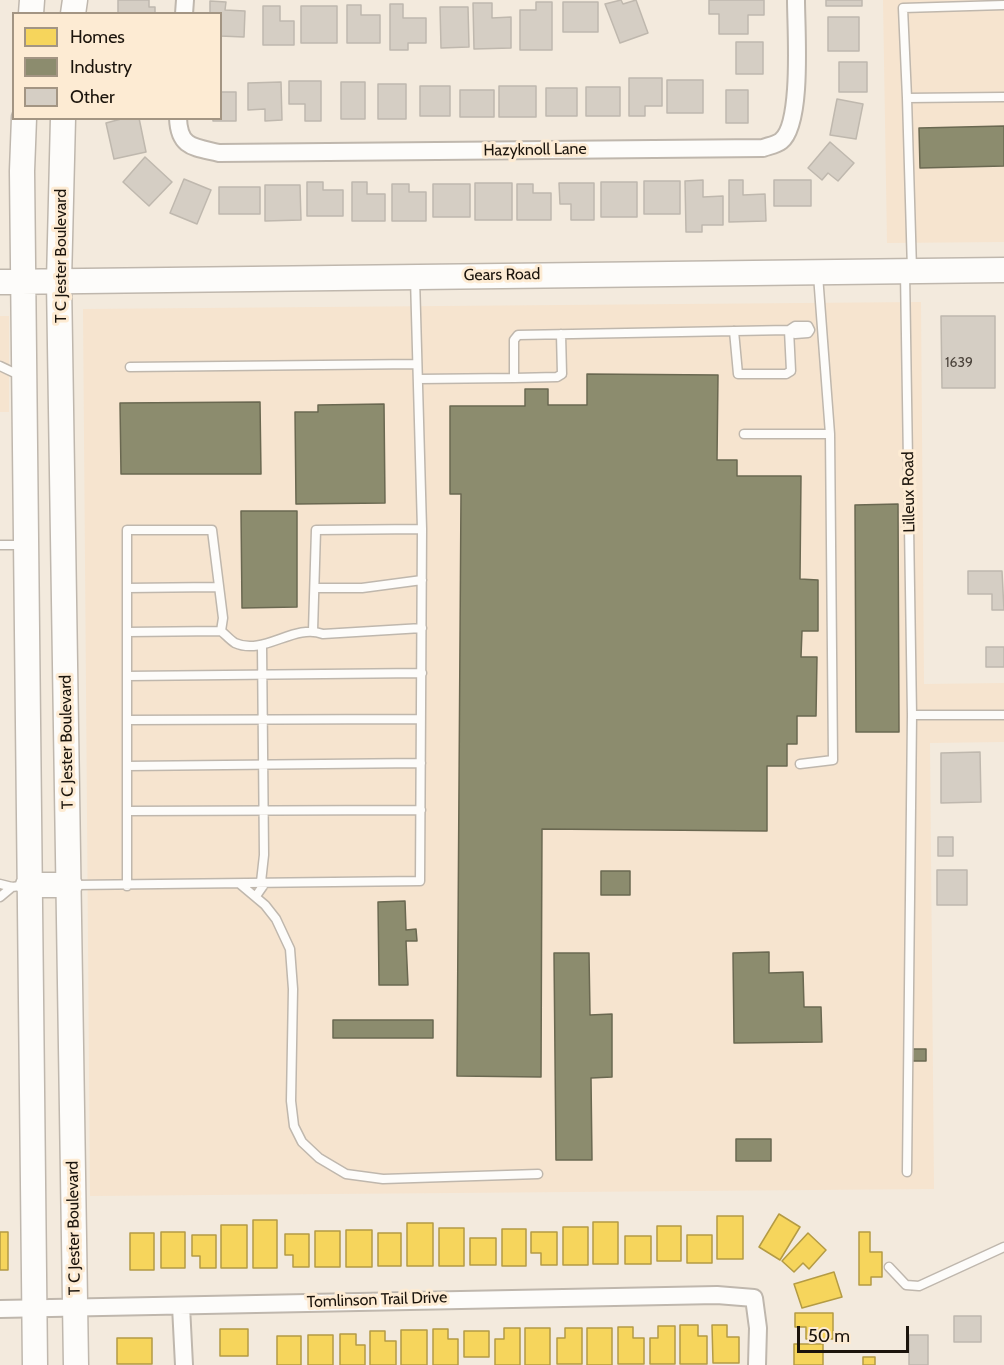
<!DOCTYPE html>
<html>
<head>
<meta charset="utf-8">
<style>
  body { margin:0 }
  #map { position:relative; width:1004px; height:1365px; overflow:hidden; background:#f3eadd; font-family:Cabin,sans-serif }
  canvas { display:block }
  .legend { position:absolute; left:12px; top:12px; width:210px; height:108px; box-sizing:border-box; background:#fdebd3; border:2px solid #a39583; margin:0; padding:8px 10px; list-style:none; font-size:18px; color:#1b140c }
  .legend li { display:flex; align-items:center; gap:12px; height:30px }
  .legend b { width:30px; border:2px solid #a39583 }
  .scale { position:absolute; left:797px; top:1326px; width:112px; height:27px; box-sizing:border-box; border:3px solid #1b140c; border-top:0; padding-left:8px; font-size:18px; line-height:21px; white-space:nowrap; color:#1b140c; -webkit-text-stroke:4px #fdebd3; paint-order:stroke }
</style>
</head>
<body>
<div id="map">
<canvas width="1004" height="1365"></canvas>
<ul class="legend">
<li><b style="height:16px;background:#f6d55c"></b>Homes</li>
<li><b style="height:16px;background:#8c8c6e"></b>Industry</li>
<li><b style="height:16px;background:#d5cec4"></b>Other</li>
</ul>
<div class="scale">50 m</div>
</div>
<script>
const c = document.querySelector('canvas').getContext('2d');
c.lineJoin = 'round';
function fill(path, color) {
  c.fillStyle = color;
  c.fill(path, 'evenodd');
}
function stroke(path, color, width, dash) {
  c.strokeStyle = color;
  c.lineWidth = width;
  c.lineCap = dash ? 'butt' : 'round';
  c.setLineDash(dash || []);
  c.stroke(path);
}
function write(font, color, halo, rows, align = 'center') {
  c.font = font + ' Cabin,sans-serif';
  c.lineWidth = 6;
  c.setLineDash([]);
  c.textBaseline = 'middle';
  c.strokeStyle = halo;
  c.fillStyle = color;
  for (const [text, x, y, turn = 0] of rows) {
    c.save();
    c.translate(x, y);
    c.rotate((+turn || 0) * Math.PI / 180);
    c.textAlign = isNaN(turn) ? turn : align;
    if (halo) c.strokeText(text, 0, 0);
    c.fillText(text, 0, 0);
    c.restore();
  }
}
const built = new Path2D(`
  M883 0H1004V242L887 243Z
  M921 302 924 684 1004 683V742L930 743 934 1189 90 1196 83 309Z
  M0 316H9V412H0Z`);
const homes = new Path2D(`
  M779 1214 800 1227 780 1260 759 1247Z
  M717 1216H743V1259H717Z
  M253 1220H277V1268H253Z
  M593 1222H618V1264H593Z
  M407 1223H433V1266H407Z
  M221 1225H247V1268H221Z
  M657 1226H681V1261H657Z
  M563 1227H588V1265H563Z
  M439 1228H464V1266H439Z
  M502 1229H526V1266H502Z
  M346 1230H372V1267H346Z
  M315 1231H340V1267H315Z
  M0 1232H8V1270H0Z
  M161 1232H185V1268H161Z
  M531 1232H557V1265H541V1253H531Z
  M859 1232H870V1252H882V1277H871V1285H859Z
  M130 1233H154V1270H130Z
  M378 1233H401V1266H378Z
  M808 1233 826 1250 809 1269 803 1263 794 1272 782 1261Z
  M285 1234H309V1267H293V1255H285Z
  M192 1235H216V1268H200V1256H192Z
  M687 1235H712V1263H687Z
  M625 1236H651V1264H625Z
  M470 1238H496V1265H470Z
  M834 1272 842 1297 802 1308 794 1284Z
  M795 1313H833V1339H806V1327H795Z
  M680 1325H698V1336H707V1364H680Z
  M712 1325H727V1337H739V1363H713Z
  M658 1326H675V1364H650V1338H658Z
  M618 1327H633V1338H644V1364H618Z
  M504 1328H520V1365H495V1339H504Z
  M525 1328H550V1365H525Z
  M565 1328H582V1364H557V1338H565Z
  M587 1328H612V1365H587Z
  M220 1329H248V1356H220Z
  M433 1329H448V1339H458V1365H433Z
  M401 1330H427V1365H401Z
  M370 1331H385V1341H396V1365H370Z
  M464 1331H489V1357H464Z
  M340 1334H356V1345H365V1365H340Z
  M308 1335H333V1365H308Z
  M277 1336H301V1365H277Z
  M117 1338H152V1364H117Z
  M794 1344H823V1365H794Z
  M863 1357H875V1365H863Z`);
const industry = new Path2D(`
  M1004 126V166L920 168 919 128Z
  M587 374 718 375 717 460H737V476H801L800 579 818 580V631H802L801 657H817L816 716H797V744H787V766H767V831L542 829 541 1077 457 1076 461 494H450V406H525V389H548V405H587Z
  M260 402 261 474H121L120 403Z
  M384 404 385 503 296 504 295 412H318V405Z
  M898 504 899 732H856L855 505Z
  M241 511H297V607L242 608Z
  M601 871H630V895H601Z
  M405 901 406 930 416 929 417 941H406L408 985H379L378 902Z
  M769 952V973L803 972 804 1007H821L822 1042 734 1043 733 953Z
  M554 953H589L590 1015 612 1014V1077L591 1078 592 1160H556Z
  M333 1020H433V1038H333Z
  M908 1049H926V1061H908Z
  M736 1139H771V1161H736Z`);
const building = new Path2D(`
  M118 0H149V7H155V14H118Z
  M621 0 623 4 636 0 648 33 620 43 605 4Z
  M709 0H764V15H748V34H719V14H709Z
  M826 0H862V6H826Z
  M210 1 226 2 225 10 245 11 244 37 220 36V14H210Z
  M536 2H552V50H520V10H536Z
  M563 2H598V32H563Z
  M473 3H492V18L511 17V48L474 49Z
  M390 4H403V18H426V43H408V50H390Z
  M347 5H361V15H380V43H347Z
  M263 6H280V21H294V45H263Z
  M301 6H337V43H301Z
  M440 7H468L469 47 441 48Z
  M828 17H859V51H828Z
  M736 42H763V74H736Z
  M839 62H867V92H839Z
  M629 78H662V106H645V116H629Z
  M667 80H703V113H667Z
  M289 81H321V121H305V104H289Z
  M281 82 282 120 265 121V109L248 110V83Z
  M341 82H365V119H341Z
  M378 84H406V119H378Z
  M420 86H450V116H420Z
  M499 86H536V117H499Z
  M586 87H620V116H586Z
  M546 88H577V116H546Z
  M460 90H494V117H460Z
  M726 90H748V123H726Z
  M220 92H236V121H213V118H220Z
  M837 99 863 104 856 139 830 135Z
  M125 118H139L146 152 114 159 106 123Z
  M830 142 854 163 838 181 828 173 822 180 808 168Z
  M145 157 172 182 149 206 123 182Z
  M184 179 211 190 197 224 170 213Z
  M703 180V197L723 196V225H702V232H686L685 181Z
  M729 180H743V195L765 194 766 221 729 222Z
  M774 180H811V206H774Z
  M644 181H680V214H644Z
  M307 182H323V190H343V216H307Z
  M352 182H367V194H385V221H352Z
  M601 182H637V217H601Z
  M475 183H512V220H475Z
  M559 183H594V220H571V204H560Z
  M392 184H409V192H426V221H392Z
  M433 184H470V217H433Z
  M517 184H533V193H551V220H517Z
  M265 185H300L301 220 265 221Z
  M219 187H260V214H219Z
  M941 316H995V388H942Z
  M968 571H1002L1004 610H992V594H968Z
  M986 647H1004V667H986Z
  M980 752 981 802 941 803V753Z
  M938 837H953V856H938Z
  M937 870H967V905H937Z
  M954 1316H981V1342H954Z
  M909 1335H928V1365H909Z`);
const lane = new Path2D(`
  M907 98 903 8 1004 5
  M912 270 907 98 1004 97
  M905 272 912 715
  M734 331 738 374H786L791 371 789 330
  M0 366 21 376
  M130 367 417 364
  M514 378 557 377 562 374 561 334
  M418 379 514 378V340L518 335 789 330 795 334 808 333 810 330 808 326H795L789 330
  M744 434H830
  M0 545H23
  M127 588 217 587
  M316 588H362L422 580
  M313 631 316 530 422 529
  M127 632 221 631C225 634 230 640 235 643 264 656 294 623 323 634L422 628
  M127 676 422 673
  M127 720 421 719
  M800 764 833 760 830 434 818 275
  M127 766 421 763
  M127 811 421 810
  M0 884 12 887 28 885
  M240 884 265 905 276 919 290 949 293 989 291 1101 294 1126 302 1142 319 1158 346 1174 383 1179 538 1174
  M73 885 420 881 422 529 415 278
  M127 886V530H212L223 618 221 631
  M256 896 265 883 261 882 264 855 262 646
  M0 897 12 887
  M907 1172 912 715H1004
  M889 1267 906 1285 919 1286 1004 1247`);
const street = new Path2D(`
  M184 14 185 0
  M178 118C179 148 194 147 219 153L763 148C768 146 776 145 781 141 803 124 796 29 796 0
  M181 1306 184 1365
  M0 1309 717 1295 754 1298 758 1328 757 1365`);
const secondary = new Path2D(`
  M31 14 32 0
  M73 14 75 0
  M24 118 22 171 35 1365
  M63 118 59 281 76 1365
  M0 282 1004 270
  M28 885H70`);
const numberNames = [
  ["1639",959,363]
];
const streetNames = [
  ["Hazyknoll Lane",535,150,-1],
  ["T C Jester Boulevard",61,256,-90],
  ["Gears Road",502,275,-1],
  ["Lilleux Road",909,492,-91],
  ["T C Jester Boulevard",67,742,-91],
  ["T C Jester Boulevard",74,1228,-91],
  ["Tomlinson Trail Drive",377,1300,-2]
];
fill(built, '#f6e4cf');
fill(homes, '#f6d55c');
stroke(homes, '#b49b44', 1.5);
fill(industry, '#8c8c6e');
stroke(industry, '#6a6851', 1.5);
fill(building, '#d5cec4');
stroke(building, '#bfb8ae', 1.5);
stroke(lane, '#bfb7ad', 11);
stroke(street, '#bfb7ad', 20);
stroke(secondary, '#bfb7ad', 27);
stroke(lane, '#fdfcfa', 8);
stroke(street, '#fdfcfa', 16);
stroke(secondary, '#fdfcfa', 24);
write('14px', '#4a423a', null, numberNames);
write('16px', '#1b140c', '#fdebd3', streetNames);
</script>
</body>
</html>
